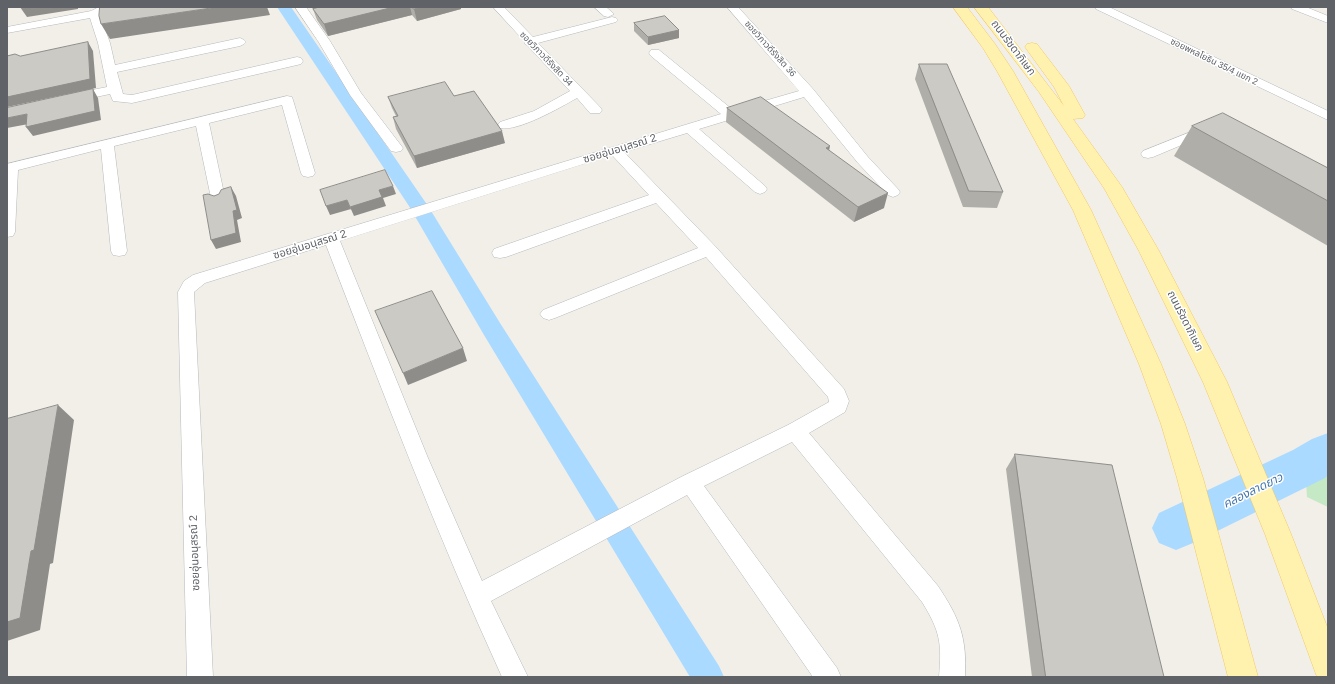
<!DOCTYPE html>
<html>
<head>
<meta charset="utf-8">
<style>
  body { margin:0 }
  #map { position:relative; width:1335px; height:684px; overflow:hidden; background:#f1efe8; font-family:Helvetica,sans-serif }
  canvas { display:block }
  .frame { position:absolute; inset:0; border:8px solid #5f6368; pointer-events:none }
</style>
</head>
<body>
<div id="map">
<canvas width="1335" height="684"></canvas>
<div class="frame"></div>
</div>
<script>
const c = document.querySelector('canvas').getContext('2d');
c.lineJoin = 'round';
function fill(path, color) {
  c.fillStyle = color;
  c.fill(path, 'evenodd');
}
function stroke(path, color, width, dash) {
  c.strokeStyle = color;
  c.lineWidth = width;
  c.lineCap = dash ? 'butt' : 'round';
  c.setLineDash(dash || []);
  c.stroke(path);
}
function write(font, color, halo, rows, align = 'center') {
  c.font = font + ' Helvetica,"Noto Sans Thai",sans-serif';
  c.lineWidth = 3;
  c.setLineDash([]);
  c.textBaseline = 'middle';
  c.strokeStyle = halo;
  c.fillStyle = color;
  for (const [text, x, y, turn = 0] of rows) {
    c.save();
    c.translate(x, y);
    c.rotate((+turn || 0) * Math.PI / 180);
    c.textAlign = isNaN(turn) ? turn : align;
    if (halo) c.strokeText(text, 0, 0);
    c.fillText(text, 0, 0);
    c.restore();
  }
}
const green = new Path2D(`
  M1328 467V507L1307 497 1306 481Z`);
const canal = new Path2D(`
  M277 7H291L428 206 500 323 719 666 724 677H690L484 335 409 206Z`);
const river = new Path2D(`
  M1328 433V475L1325 478 1193 543 1176 550 1159 543 1152 528 1159 513 1293 450 1312 439Z`);
const minor = new Path2D(`
  M99 7H110L105 13 100 15 110 43 115 65 240 38 244 40 246 42 244 44 240 46 117 72 123 94 132 95 297 57 301 58 303 61 301 64 297 65 132 103 113 101 110 94 72 102 67 101 66 98 67 95 107 87 98 43 90 18 7 33V27L91 11Z
  M295 7H306L330 41 361 93 403 148 401 151 396 152 391 151 350 95 318 41Z
  M493 7H504L533 37 612 17 616 18 618 20 616 22 538 43 600 107 602 110 600 113H590L577 98C561 107 518 132 500 128L498 125 500 122 534 111 570 91 527 45 525 44 524 41Z
  M594 7H606L614 14 608 17 604 16Z
  M727 7H738L813 89 868 157 898 189 900 192 898 195 893 197 888 195 858 163 804 97 699 129 765 186 767 189 765 192 760 194 755 192 687 133 624 152 715 246 844 389 849 401 845 412 809 433 938 586C960 619 967 638 965 677H939C942 643 940 631 922 602L792 442 704 486 837 668 841 677H813L687 495 491 601 528 677H502C437 535 382 390 326 245L205 283 194 292 213 677H187L178 292 184 281 193 275 721 114 651 56 649 53 651 50H659L733 110 799 91ZM612 155 649 195 494 249 492 253 494 257 500 258 506 257 656 203 698 248 543 310 540 314 543 318 549 320 555 318 706 257 828 397 829 402 788 425 683 476 482 581 428 458 340 241Z
  M1095 7H1109L1328 111V120L1096 9Z
  M1291 7H1306L1328 16V23L1292 9Z
  M287 96 292 97 293 100 315 173 313 176 308 177 303 176 301 173 282 105 209 123 225 198 223 201 218 203 213 201 211 198 196 126 114 146 127 251 125 255 119 256 113 255 111 251 101 149 18 170 15 232 13 236 7 237V164Z
  M1198 129 1203 130 1205 133 1203 136 1153 157 1148 158 1143 157 1141 154 1143 151Z`);
const primary = new Path2D(`
  M953 7H967L995 44 1013 71 1091 210 1161 364 1185 424 1203 478 1258 677H1228L1177 478 1161 424 1139 364 1073 210 997 71 983 48Z
  M974 7H988L1064 106 1054 87 1025 47 1027 44 1032 43 1037 44 1069 86 1085 115 1083 118 1073 119 1122 187 1159 251 1227 382 1291 534 1328 629V677H1317L1265 534 1203 382 1139 251 1104 188 1039 92Z`);
const wall = new Path2D(`
  M320 7H461V9L417 21 412 15 328 36 317 20 313 9Z
  M634 23 679 30V38L648 45 634 31Z
  M919 64 1003 192 997 208 963 207 915 79Z
  M454 96 505 143 417 168 396 129 393 117 396 116 392 108 388 97Z
  M727 108 829 150 884 208 854 222 726 122Z
  M1192 126 1328 168V246L1174 156Z
  M1015 454 1164 677H1032L1006 469Z`);
const shadedWall = new Path2D(`
  M20 7H78V9L27 17Z
  M218 7H267L270 15 110 39 101 24Z
  M394 7H410L412 15 328 36 324 24Z
  M422 7H461V9L417 21 414 9Z
  M679 30V38L648 45V37Z
  M88 42 93 51 96 88 7 107V97Z
  M93 89 98 98 101 120 33 136 26 127Z
  M27 114 34 123 7 128V118Z
  M502 131 505 143 417 168 414 156Z
  M830 146 827 161 826 148Z
  M393 186 396 194 383 198 386 206 354 216 350 207 379 190Z
  M231 187 236 196 242 218 237 220 241 242 216 249 211 240 233 211Z
  M888 193 884 208 854 222 858 207Z
  M347 200 351 209 330 215 326 206Z
  M463 348 467 361 408 385 403 373Z
  M58 405 74 420 53 563 50 564 40 630 7 641V622L31 551Z`);
const building = new Path2D(`
  M100 7H218L101 24 99 16Z
  M320 7H394L324 24 313 9Z
  M412 7H422L414 9Z
  M665 16 679 30 648 37 634 23Z
  M88 42 90 79 7 97V56L15 54 20 56Z
  M919 64H947L1003 192 969 191Z
  M445 82 454 96 474 91 502 131 414 156 393 117 398 116 388 97Z
  M93 89 95 111 26 127 27 114 7 118V108Z
  M761 97 830 146 826 148 888 193 858 207 727 108Z
  M1223 113 1328 168V201L1192 126Z
  M385 170 393 186 379 190 382 197 350 207 347 200 326 206 320 190Z
  M231 187 237 210 233 211 236 233 211 240 203 195 208 194 214 196 219 194 221 190Z
  M432 291 463 348 403 373 375 311Z
  M58 405 34 550 31 551 20 618 7 622V419Z
  M1015 454 1112 465 1164 677H1046Z`);
const farStreetnames = [
  ["ซอยวิภาวดีรังสิต 36",770,49,48],
  ["ซอยวิภาวดีรังสิต 34",546,59,46],
  ["ซอยพหลโยธิน 35/4 แยก 2",1214,62,26]
];
const streetNames = [
  ["ถนนรัชดาภิเษก",1013,48,53],
  ["ซอยอุ่นอนุสรณ์ 2",620,149,-17],
  ["ซอยอุ่นอนุสรณ์ 2",310,245,-17],
  ["ถนนรัชดาภิเษก",1185,321,63],
  ["ซอยอุ่นอนุสรณ์ 2",195,553,-92]
];
const waterNames = [
  ["คลองลาดยาว",1253,491,-26]
];
fill(green, '#c5e8c5');
fill(canal, '#aadaff');
fill(river, '#aadaff');
stroke(minor, '#b5b8bc', 1);
stroke(primary, '#f2c960', 1);
fill(minor, '#fff');
fill(primary, '#fff2af');
fill(wall, '#afaea9');
fill(shadedWall, '#8f8d8a');
fill(building, '#cccac5');
stroke(building, '#8f8d8a', 1);
write('9px', '#5f6368', '#fff', farStreetnames);
write('11px', '#5f6368', '#fff', streetNames);
write('italic 12px', '#4174aa', '#fff', waterNames);
</script>
</body>
</html>
